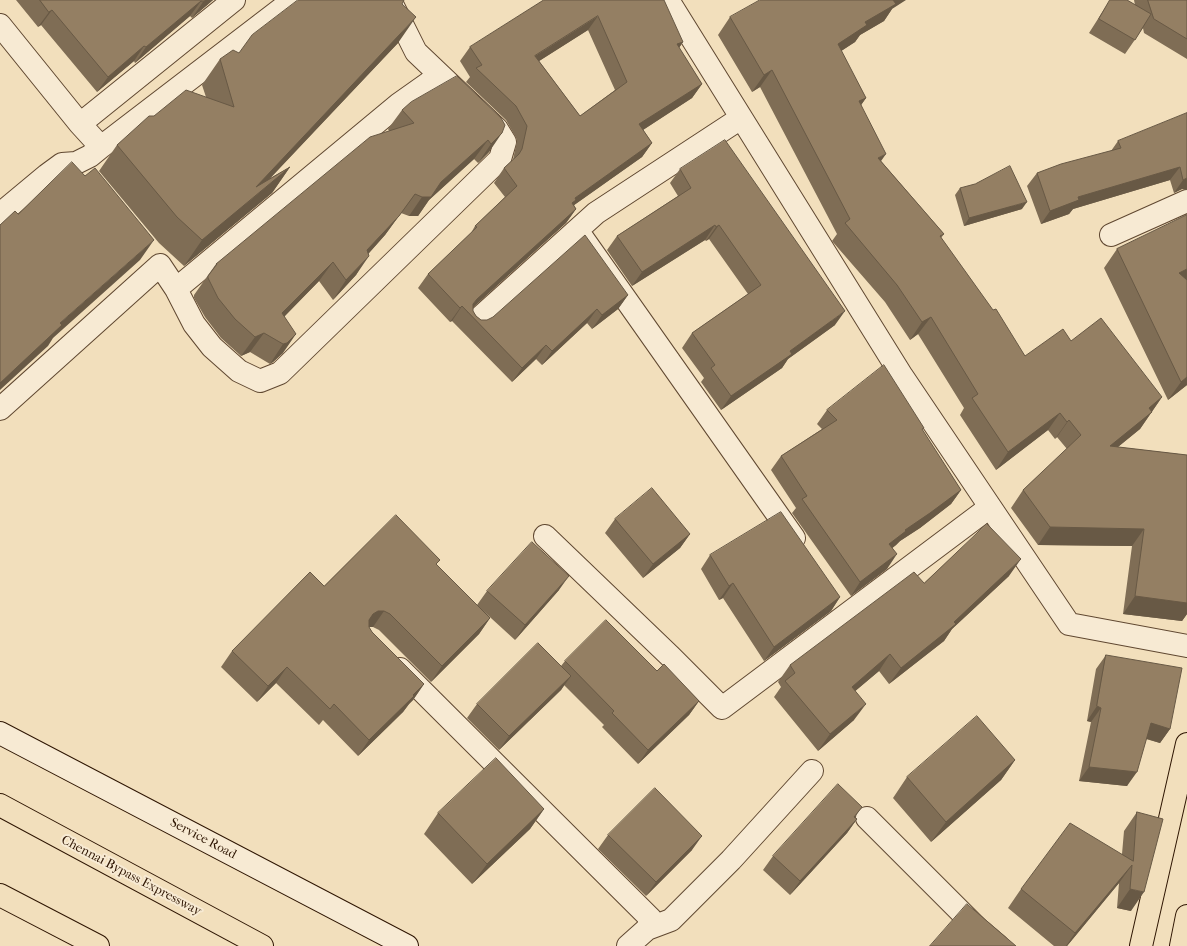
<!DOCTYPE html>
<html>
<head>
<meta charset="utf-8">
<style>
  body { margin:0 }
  canvas { display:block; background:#f2dfbc }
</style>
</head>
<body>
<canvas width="1187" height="946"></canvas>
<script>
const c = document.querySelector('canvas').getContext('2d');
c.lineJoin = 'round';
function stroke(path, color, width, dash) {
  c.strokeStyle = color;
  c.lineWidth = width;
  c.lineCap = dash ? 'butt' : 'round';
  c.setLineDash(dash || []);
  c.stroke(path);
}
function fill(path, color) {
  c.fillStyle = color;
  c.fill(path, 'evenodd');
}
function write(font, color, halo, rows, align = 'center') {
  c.font = font + ' "IM FELL French Canon",serif';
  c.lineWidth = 4;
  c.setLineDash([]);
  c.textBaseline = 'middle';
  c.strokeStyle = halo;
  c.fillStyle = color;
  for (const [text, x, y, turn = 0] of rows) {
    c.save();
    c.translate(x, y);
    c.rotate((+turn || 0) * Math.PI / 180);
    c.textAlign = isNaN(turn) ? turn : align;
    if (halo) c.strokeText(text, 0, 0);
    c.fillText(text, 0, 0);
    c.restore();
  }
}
const street = new Path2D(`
  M668 0 902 376 1069 624 1187 646
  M0 25 80 124 101 147 90 156 76 163 62 164 47 175 0 214
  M80 124 234 0
  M101 147 293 0
  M577 230 794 538
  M1111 235 1187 201
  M176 289 399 104 440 75
  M475 322 596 213 741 118
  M0 409 160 265 176 289 194 324 212 347 239 371 260 381 280 373 500 159 505 142 497 129 416 52 390 0
  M545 536 671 657 722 708 990 507
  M400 669 651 919 647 929 628 946
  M867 818 978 929 998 946
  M647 929 671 920 731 860 812 771`);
const secondary = new Path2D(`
  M0 733 407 946`);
const primary = new Path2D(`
  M1141 946 1187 744
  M1181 946 1187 916`);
const highway = new Path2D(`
  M0 805 262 946
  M0 895 98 946`);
const wall = new Path2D(`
  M16 0H213L192 18 190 16 135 63 134 61 97 92 41 25 38 27Z
  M544 0 683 42 679 48 702 84 692 98 643 130 652 143 642 157 574 205 576 209 566 223 473 307V311L476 316 481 320H487L628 295 618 309 592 329 587 323 542 365 536 359 512 382 452 321 450 322 418 288 428 274 471 233 475 226 505 197 494 183 504 168 513 160 517 140 506 120 466 82 470 77 460 61 470 47ZM588 30 615 90 580 116 539 61Z
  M1110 0H1127L1135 5 1134 0H1187V59L1144 33 1143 28 1125 54 1089 33Z
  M402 4 398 43 269 179 290 167 272 193 184 266 159 243 99 171 117 145 154 116 206 97 202 85 220 59 239 53Z
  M892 9 884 21 860 35 855 42 841 51 866 98 861 105 881 161 944 234 941 238 1025 356 1071 341 1162 397 1140 429 1118 447 1187 455V614L1182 621 1123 614 1132 546 1038 545 1011 508 1023 490 1067 449 1057 437 1055 439 1048 430 996 470 960 415 964 408 918 334 910 340 885 302 832 241 837 234 760 87 752 92 718 35 730 17Z
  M402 110 501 118 489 152 478 163 474 159 429 200 418 216H409L401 213 385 235 368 254 356 275 333 300 319 281 285 316 283 353 273 362 270 364 250 352 241 356 221 338 205 317 194 298V295L216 264 389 131 388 129Z
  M1187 113V190L1182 189 1174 193 1170 180 1073 209 1069 214 1041 224 1027 186 1037 173 1111 151 1118 141Z
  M680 169 835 325 788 359 782 368 721 410 701 382 704 378 682 348 692 333 748 294 709 239 706 241 705 240 632 286 607 250 617 236 678 196 670 183Z
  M960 188 1022 209 964 226 955 195Z
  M1187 215V385L1168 400 1104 268 1117 249Z
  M827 410 922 430 961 490 951 504 920 528 900 541 896 545 892 548 887 569 851 596 792 513 796 508 771 470 781 456 822 429 817 424Z
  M615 519 690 534 680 548 643 578 605 533Z
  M710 555 840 597 831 611 764 661 723 598 719 600 701 569Z
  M437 565 477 605 487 591 559 590 515 640 480 608 490 618 479 634 431 682 379 630 373 627H369L372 632 424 684 413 700 409 704 403 712 358 756 323 720 319 725 276 683 257 702 221 667 232 651 324 586Z
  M1009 576 952 629 944 641 889 684 879 671 855 691 854 720 818 751 774 697 781 687 778 682 790 665 924 583Z
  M1106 655 1170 729 1160 743 1146 739 1127 786 1079 781 1091 722 1087 721 1096 669Z
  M565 661 657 671 699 701 689 715 638 764 602 727 604 725 564 685 561 690 499 750 467 718 477 704 561 666Z
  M1015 760 1001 780 931 842 893 798 907 777Z
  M862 807 855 817 857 819 847 833 790 895 763 870 773 856Z
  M544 809 530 829 472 884 424 834 438 813Z
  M1137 812 1131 911 1117 908 1119 883 1067 946H1054L1008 908 1021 889 1122 854 1124 831Z
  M608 835 692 850 646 896 598 849Z`);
const shadedWall = new Path2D(`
  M206 0H213L192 18 203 2Z
  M892 0H906L892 9 884 21 860 35 855 42 826 61 838 44Z
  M201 1 190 16 135 63 146 47Z
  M52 10 41 25 38 27 49 12Z
  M598 16 588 30 525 70 535 56Z
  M416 17 398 43 245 205 290 167 272 193 184 266 202 240 256 187Z
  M683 42 673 56 677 44Z
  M144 46 134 61 97 92 108 77Z
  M772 70 760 87 752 92 764 75Z
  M702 84 692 98 629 139 639 124Z
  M866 98 854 115 859 101Z
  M502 133 489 152 478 163 491 144Z
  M488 140 474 159 429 200 418 216H409L422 197 441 182Z
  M652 143 642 157 570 208 575 198Z
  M886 154 874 171 878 158Z
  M1180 167 1170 180 1073 209 1069 214 1041 224 1050 211 1078 197Z
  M1187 178V190L1182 189 1174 193 1183 180Z
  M415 194 385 235 354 270 367 250Z
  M1027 202 1022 209 964 226 969 218Z
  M576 209 566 223 467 313 477 299Z
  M715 225 705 240 632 286 642 272Z
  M719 225 709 239 706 241 716 227Z
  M154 240 140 260 53 338 48 346 0 390V383L60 323Z
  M369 256 356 275 333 300 346 280Z
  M333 262 319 281 269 332 282 313Z
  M1187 269V281L1179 273Z
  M628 295 618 309 592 329 602 315Z
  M462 306 452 321 450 322 460 308Z
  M597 309 587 323 542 365 552 351Z
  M845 311 835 325 788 359 782 368 721 410 731 396 790 351Z
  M931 317 918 334 910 340 922 322Z
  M264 333 250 352 241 356 255 337Z
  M296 334 283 353 273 362 270 364 283 344Z
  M546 345 536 359 512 382 522 368Z
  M1187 377V385L1168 400 1181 382Z
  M1162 397 1140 429 1098 463 1110 446 1149 408Z
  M1060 413 1048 430 996 470 1008 452Z
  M1069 420 1057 437 1055 439 1067 422Z
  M961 490 951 504 920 528 900 541 896 545 879 559 889 544 905 530Z
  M1050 527 1144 529 1132 546 1038 545Z
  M690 534 680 548 643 578 653 564Z
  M897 554 887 569 851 596 860 582Z
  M1021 559 1009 576 952 629 944 641 889 684 901 668 954 622Z
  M569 576 559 590 515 640 525 625Z
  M733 583 723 598 719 600 729 586Z
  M1135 596 1187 603V614L1182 621 1123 614Z
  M840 597 831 611 764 661 774 647Z
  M378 611H384L373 627H367L361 630 373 614Z
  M490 618 479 634 431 682 442 666Z
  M890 654 879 671 840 704 852 687Z
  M287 667 276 683 257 702 268 686Z
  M571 676 561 690 499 750 509 736Z
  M424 684 413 700 409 704 403 712 358 756 369 740Z
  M699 701 689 715 638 764 648 750Z
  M866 704 854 720 818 751 830 734Z
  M1097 706 1101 708 1091 722 1087 721Z
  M1151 723 1170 729 1160 743 1141 737Z
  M1015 760 1001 780 931 842 946 822Z
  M1089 767 1137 772 1127 786 1079 781Z
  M544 809 530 829 472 884 487 864Z
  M857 819 847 833 790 895 800 881Z
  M702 836 692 850 646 896 656 882Z
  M1132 865 1119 883 1067 946H1066L1075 933Z
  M1130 889 1144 892 1131 911 1117 908Z`);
const building = new Path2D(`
  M40 0H206L203 2 201 1 146 47 144 46 108 77 52 10 49 12Z
  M298 0H404L402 4 416 17 256 187 290 167 202 240 177 217 117 145 149 116H154L186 90 234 107 220 59 233 50 239 53 252 35Z
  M544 0H664L683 42 677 44 702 84 639 124 652 143 575 198 576 200 572 203 576 209 477 299 473 304V311L476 316 481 320H487L493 317 585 235 628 295 602 315 597 309 552 351 546 345 522 368 462 306 460 308 428 274 477 227 475 226 517 186 504 168 519 154 522 149 527 126 516 106 476 68 482 65 470 47ZM598 16 627 82 580 116 535 56Z
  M760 0H893L896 4 865 22 867 25 838 44 866 98 859 101 886 154 878 158 944 234 940 236 993 310 996 309 1025 356 1063 329 1071 341 1101 318 1162 397 1149 408 1152 412 1110 446 1187 455V603L1135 596 1144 529 1050 527 1023 490 1081 435 1069 420 1067 422 1060 413 1008 452 972 398 978 394 931 317 922 322 897 285 845 223 850 219 772 70 764 75 730 17Z
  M1110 0H1127L1151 14 1135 40 1099 19Z
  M1148 0H1187V39L1154 19Z
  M457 76 501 118 505 125 502 133 491 144 488 140 441 182 431 197H422L415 194 399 216 367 250 369 256 346 280 333 262 282 313 296 334 287 343 283 344 264 333 255 337 235 319 218 298 208 278V276L217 264H216L370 137 414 123 402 110 411 102Z
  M1187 113V178L1183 180 1180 167 1078 197 1079 200 1050 211 1037 173 1061 164 1121 148 1118 141Z
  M725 140 845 311 790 351 792 354 731 396 711 368 715 365 692 333 761 285 719 225 716 227 715 225 642 272 617 236 691 188 680 169Z
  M72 162 85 176 95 168 154 240 60 323 62 325 0 383V225L15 211 18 214Z
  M1010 166 1027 202 969 218 960 188 975 184Z
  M1187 215V269L1179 273 1187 280V377L1181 382 1117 249Z
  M884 365 924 428 922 429 961 490 930 513 905 530 906 531 889 544 897 554 860 582 802 499 807 496 781 456 837 420 827 410Z
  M652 488 690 534 653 564 615 519Z
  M781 512 840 597 774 647 733 583 729 586 710 555Z
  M396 515 440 560 436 564 490 618 442 666 390 614 384 611H378L373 614 369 620V627L372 632 424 684 413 695 414 696 369 740 334 704 330 709 287 667 268 686 232 651 310 572 324 586Z
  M987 524 1021 559 954 622 956 624 901 668 890 654 852 687 866 704 830 734 785 681 795 673 790 665 914 572 924 583Z
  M532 542 569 576 525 625 487 591Z
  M606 620 657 671 664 664 699 701 648 750 612 713 614 711 565 661Z
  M538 643 571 676 509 736 477 704Z
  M1106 655 1182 668 1170 729 1151 723 1137 772 1089 767 1101 708 1097 706Z
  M977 716 1015 760 946 822 907 777Z
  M496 758 544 809 487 864 438 813Z
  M838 784 862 807 854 817 857 819 800 881 773 856Z
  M655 788 702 836 656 882 608 835Z
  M1137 812 1163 819 1144 892 1130 889 1132 865 1075 933 1021 889 1070 823 1133 861Z
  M967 904 1016 946H930Z`);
const streetNames = [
  ["Service Road",203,839,28],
  ["Chennai Bypass Expressway",131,876,28]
];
stroke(street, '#604831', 24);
stroke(secondary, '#2f1603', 24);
stroke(primary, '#2f1603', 24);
stroke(highway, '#2f1603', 24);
stroke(street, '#f7ead3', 22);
stroke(secondary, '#f7ead3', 22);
stroke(primary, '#f2dfbc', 22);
stroke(highway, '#f2dfbc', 22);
fill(wall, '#7f6d55');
fill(shadedWall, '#685945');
fill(building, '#947f63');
stroke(building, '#685945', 1);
write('13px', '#2f1603', '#f7ead3', streetNames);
</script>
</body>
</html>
